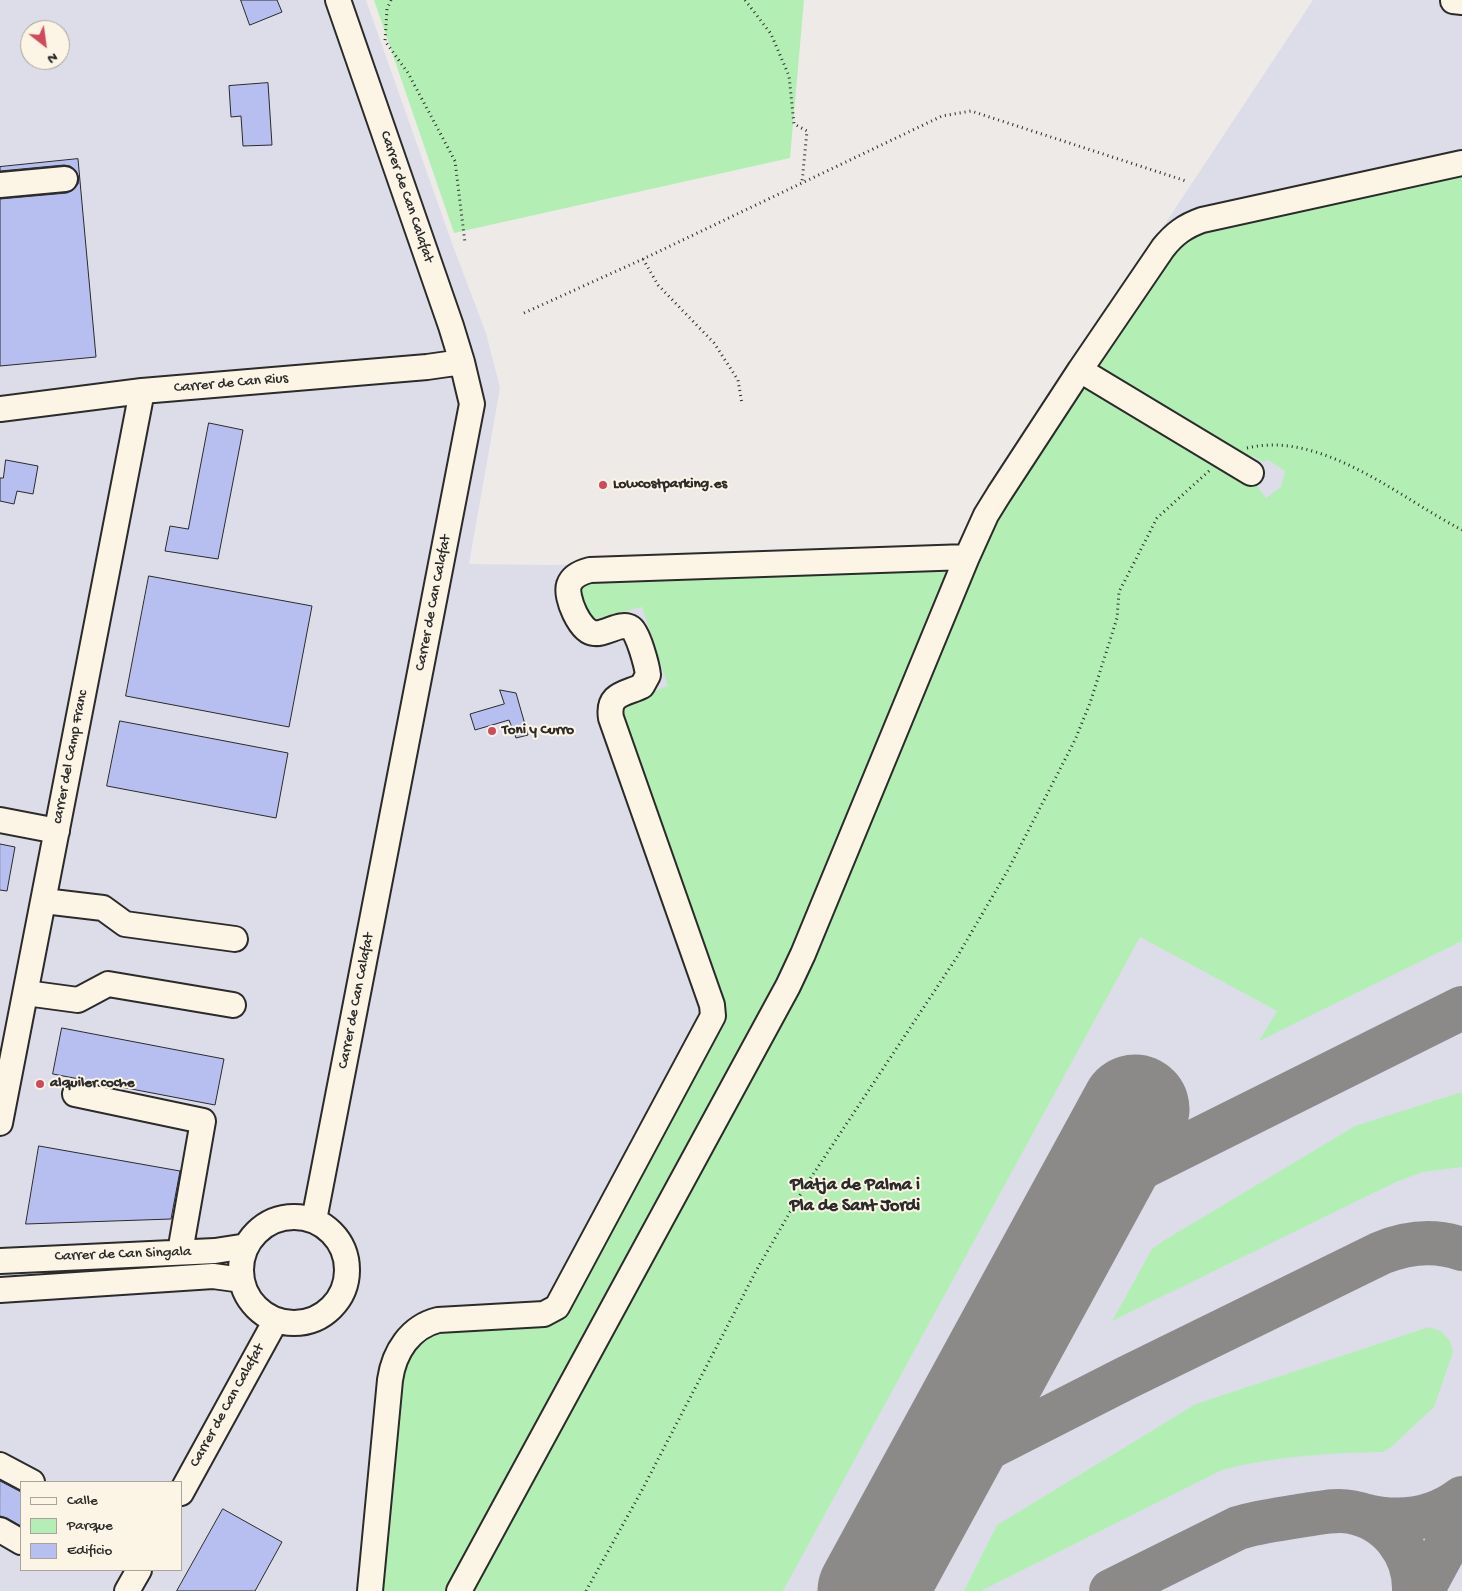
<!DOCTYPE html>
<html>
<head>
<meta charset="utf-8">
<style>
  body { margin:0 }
  #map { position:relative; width:1462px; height:1591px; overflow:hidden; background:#eeeae7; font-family:"Gochi Hand",sans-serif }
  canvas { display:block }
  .legend { position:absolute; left:20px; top:1481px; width:162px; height:90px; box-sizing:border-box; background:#fcf5e5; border:1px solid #a8a49b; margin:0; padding:6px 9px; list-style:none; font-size:15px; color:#2b2b2b }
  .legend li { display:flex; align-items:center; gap:10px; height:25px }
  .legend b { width:25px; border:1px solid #a8a49b }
  .north { position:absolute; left:20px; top:20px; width:50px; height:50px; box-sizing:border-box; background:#fcf5e5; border:1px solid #a8a49b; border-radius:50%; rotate:150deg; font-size:14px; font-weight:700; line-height:20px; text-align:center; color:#2b2b2b }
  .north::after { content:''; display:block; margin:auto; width:18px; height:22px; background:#d1495b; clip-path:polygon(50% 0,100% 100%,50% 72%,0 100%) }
</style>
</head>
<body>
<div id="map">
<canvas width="1462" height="1591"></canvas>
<ul class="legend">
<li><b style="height:6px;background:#fcf5e5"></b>Calle</li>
<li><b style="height:14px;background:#b3efb5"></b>Parque</li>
<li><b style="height:14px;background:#b6bff0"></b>Edificio</li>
</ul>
<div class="north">N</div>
</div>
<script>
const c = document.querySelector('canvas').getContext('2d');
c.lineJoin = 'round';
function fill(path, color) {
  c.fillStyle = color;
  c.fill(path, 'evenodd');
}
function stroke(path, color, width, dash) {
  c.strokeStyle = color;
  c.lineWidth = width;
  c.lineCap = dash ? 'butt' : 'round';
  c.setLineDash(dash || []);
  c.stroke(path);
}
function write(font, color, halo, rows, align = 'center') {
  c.font = font + ' "Gochi Hand",sans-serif';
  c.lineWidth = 4;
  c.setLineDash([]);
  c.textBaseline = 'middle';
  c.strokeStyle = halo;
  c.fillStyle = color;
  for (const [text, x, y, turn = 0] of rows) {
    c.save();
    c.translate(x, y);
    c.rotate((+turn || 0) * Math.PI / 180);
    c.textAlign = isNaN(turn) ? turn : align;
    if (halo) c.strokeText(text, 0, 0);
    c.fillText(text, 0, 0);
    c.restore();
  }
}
const built = new Path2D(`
  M0 0H366L453 246 486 333 500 388 469 564 551 565 961 550 1005 466 1313 0H1462V1591H0ZM30 30H60V60H30ZM21 1482H181V1570H21Z`);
const green = new Path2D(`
  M374 0H804L790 158 454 233Z
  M1462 168V941L1259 1041 1277 1011 1140 937 783 1591H467L800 977 990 525 1083 378 1252 479 1266 498 1281 487 1285 471 1268 460 1263 462 1253 456 1247 465 1089 370 1179 238Z
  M953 564 796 954 450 1591H374L393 1387 421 1331 542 1318 717 1016 615 716 628 700 668 686 642 607 590 620 581 617 579 581Z
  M1462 1092V1167L1423 1172 1396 1182 1112 1321 1152 1249 1163 1241 1355 1126Z
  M1429 1327 1441 1331 1450 1341 1453 1352 1434 1407 1390 1448 1383 1452C1329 1453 1274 1456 1222 1470L981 1591H964L997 1525 1196 1404Z`);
const taxiway = new Path2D(`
  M1074 1221C1089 1204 1104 1189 1123 1177L1462 1008
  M920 1503 945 1474 969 1458 1126 1378 1381 1253C1408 1242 1434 1239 1462 1249
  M1363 1515C1398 1524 1433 1520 1462 1498
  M1111 1591 1238 1528C1260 1521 1282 1519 1305 1515 1320 1513 1336 1509 1351 1512 1389 1519 1415 1553 1414 1591
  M1422 1591 1462 1517`);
const runway = new Path2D(`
  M872 1591 1135 1109`);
const building = new Path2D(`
  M241 0H277L282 12 250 25Z
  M268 83 272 145 243 146 241 116 231 117 229 86Z
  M78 159 96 357 0 366V199L67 193 73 190 78 184 79 178 76 171 70 166 64 165 0 171V167Z
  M209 423 243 430 218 559 165 551 170 526 188 529Z
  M6 460 38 466 33 494 17 491 14 504 0 501V478H3Z
  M149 576 312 606 289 727 126 696Z
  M500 690 516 693 528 735 516 738 509 720 475 730 470 714 504 704Z
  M120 721 288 753 276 818 107 786Z
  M0 844 15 847 7 891 0 890Z
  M62 1028 224 1059 215 1105 53 1074Z
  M39 1146 180 1171 171 1219 26 1224Z
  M0 1481 21 1492V1526L7 1518 0 1516Z
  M223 1509 282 1542 255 1591H177Z`);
const path = new Path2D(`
  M391 0 387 9 385 41 408 73 455 161 465 243
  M745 0 771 34 789 76 794 124 807 131 802 182
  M643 259 658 285 714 343 738 380 742 404
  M524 313 643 259 942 116 971 111 1186 181
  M1247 448C1322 430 1400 498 1462 530
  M586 1591 641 1492 756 1271 804 1188 957 957 1008 870 1075 740 1090 703 1106 653 1117 618 1119 592 1157 518 1210 470`);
const minor = new Path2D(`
  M1453 1 1462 2
  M0 185 65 179
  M0 409 142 391 427 367 462 362
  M1251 473 1080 370 1163 248C1174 234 1185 226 1202 220L1462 163
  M0 820 57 831
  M44 901 103 908 125 924 235 939
  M26 993 78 1000 108 984 233 1005
  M75 1094 203 1121 180 1252
  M0 1123 142 391
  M241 1270a53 53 0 1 1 106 0a53 53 0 1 1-106 0Z
  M314 1220 472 404 462 362 451 326 338 0
  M0 1261 215 1251 247 1246
  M0 1290 213 1276 242 1280
  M0 1465 32 1482
  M181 1493 276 1320
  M0 1530 21 1542
  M127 1591 139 1570
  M370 1591 390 1380C394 1352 410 1327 438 1320L544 1314 557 1307 713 1016 712 1005 611 718C607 693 626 694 642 686L648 675C647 666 638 632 631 628 621 621 605 635 594 633 580 632 565 597 569 585 572 576 582 572 590 570L967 557
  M459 1591 788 986 803 954 967 557 986 515 999 494 1080 370`);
const markers = [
  [603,485,5,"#d1495b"],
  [492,731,5,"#d1495b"],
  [40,1084,5,"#d1495b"]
];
const streetNames = [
  ["Carrer de Can Calafat",406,197,71],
  ["Carrer de Can Rius",231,384,-5],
  ["Carrer de Can Calafat",434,603,-79],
  ["carrer del Camp Franc",71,757,-79],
  ["Carrer de Can Calafat",357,1001,-79],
  ["Carrer de Can Singala",123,1255,-2],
  ["Carrer de Can Calafat",228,1406,-61]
];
const poiNames = [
  ["Lowcostparking.es",613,485],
  ["Toni y Curro",502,731],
  ["alquiler coche",50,1084]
];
const quarterNames = [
  ["Platja de Palma i",855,1186],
  ["Pla de Sant Jordi",855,1207]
];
fill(built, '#ddddea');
fill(green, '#b3efb5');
stroke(taxiway, '#8c8a89', 44);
stroke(runway, '#8c8a89', 109);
fill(building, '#b6bff0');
stroke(building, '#2b2b2b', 1);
stroke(minor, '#2b2b2b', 28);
stroke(path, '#2b2b2b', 3, [1, 4]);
stroke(minor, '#fcf5e5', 24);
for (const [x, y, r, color] of markers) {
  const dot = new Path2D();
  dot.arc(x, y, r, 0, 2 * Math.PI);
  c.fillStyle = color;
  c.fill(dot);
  stroke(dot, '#fcf5e5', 2);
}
write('15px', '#2b2b2b', '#fcf5e5', streetNames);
write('bold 15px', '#2b2b2b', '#fcf5e5', poiNames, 'left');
write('bold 18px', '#2b2b2b', '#fcf5e5', quarterNames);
</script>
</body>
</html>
